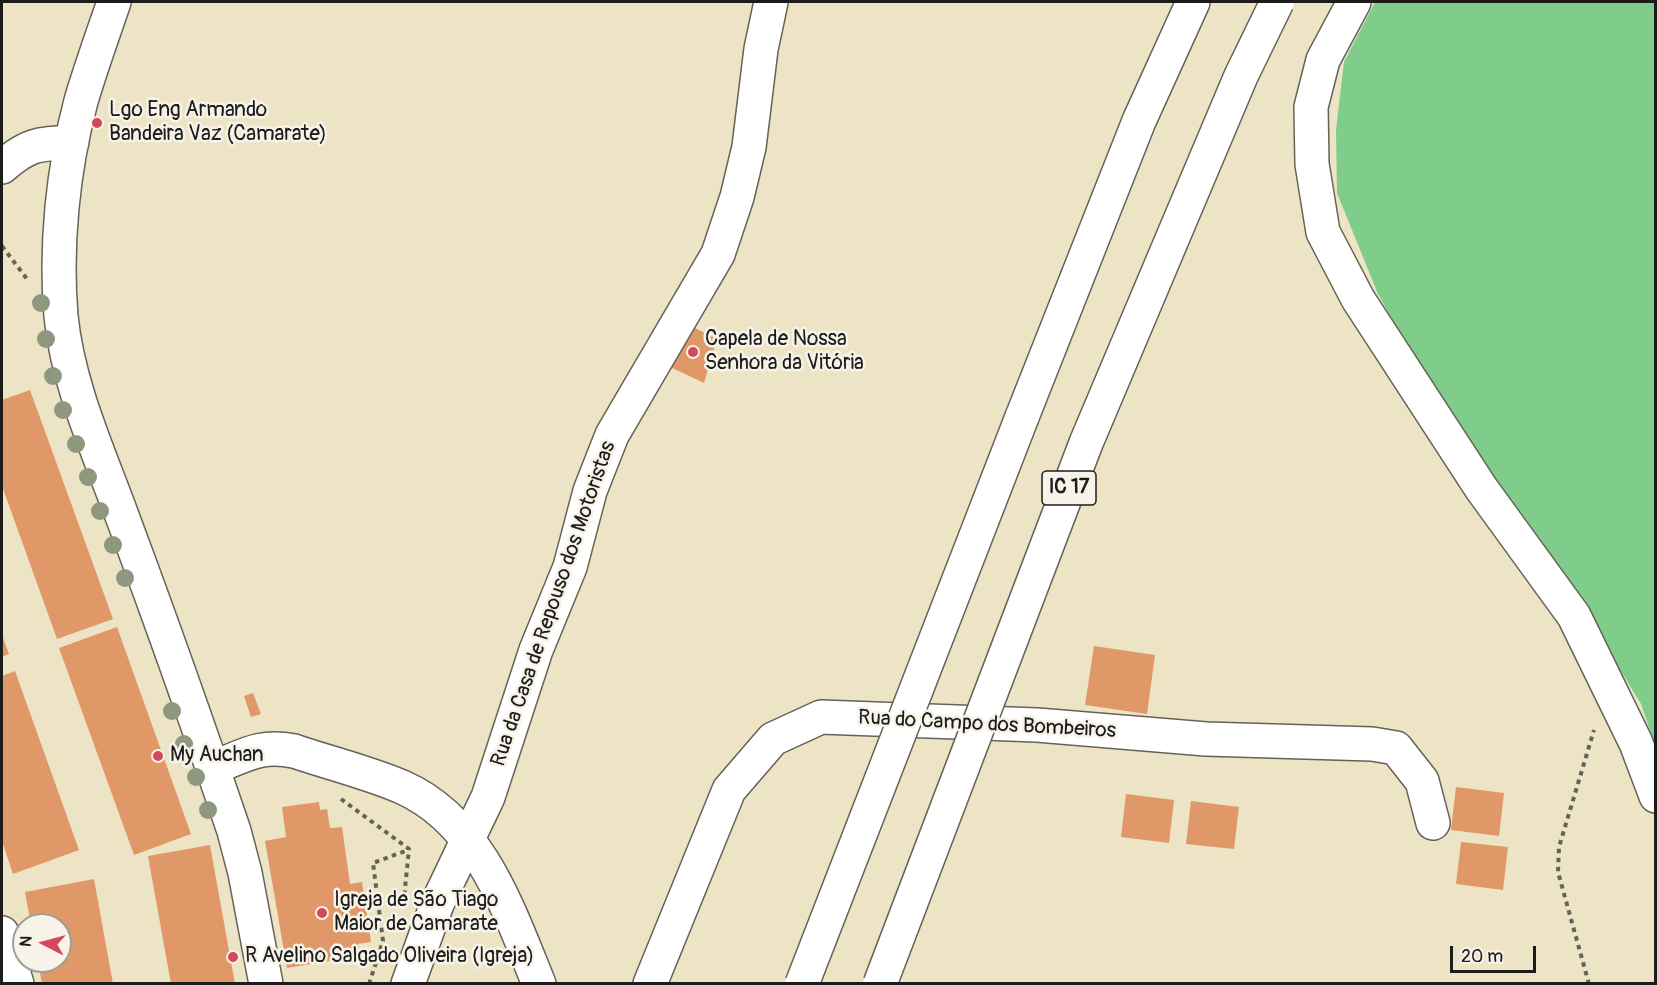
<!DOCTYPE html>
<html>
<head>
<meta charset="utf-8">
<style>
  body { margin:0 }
  #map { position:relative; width:1657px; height:985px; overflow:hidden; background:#ede3c5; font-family:Pangolin,sans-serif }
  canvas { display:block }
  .frame { position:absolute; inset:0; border:3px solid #1c1c1c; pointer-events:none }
  .north { position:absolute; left:12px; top:913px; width:60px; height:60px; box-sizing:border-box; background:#f7f3e8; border:2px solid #9f9d96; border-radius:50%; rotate:276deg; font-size:16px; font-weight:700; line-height:24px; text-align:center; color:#1c1c1c }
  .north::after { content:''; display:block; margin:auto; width:21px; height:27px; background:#d1495b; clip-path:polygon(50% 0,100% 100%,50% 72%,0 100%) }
  .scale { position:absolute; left:1450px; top:946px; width:86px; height:27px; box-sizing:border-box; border:3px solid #1c1c1c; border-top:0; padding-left:8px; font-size:18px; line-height:21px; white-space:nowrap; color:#1c1c1c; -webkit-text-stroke:4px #f7f3e8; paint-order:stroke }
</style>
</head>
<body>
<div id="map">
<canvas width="1657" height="985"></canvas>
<div class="frame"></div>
<div class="north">N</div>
<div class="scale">20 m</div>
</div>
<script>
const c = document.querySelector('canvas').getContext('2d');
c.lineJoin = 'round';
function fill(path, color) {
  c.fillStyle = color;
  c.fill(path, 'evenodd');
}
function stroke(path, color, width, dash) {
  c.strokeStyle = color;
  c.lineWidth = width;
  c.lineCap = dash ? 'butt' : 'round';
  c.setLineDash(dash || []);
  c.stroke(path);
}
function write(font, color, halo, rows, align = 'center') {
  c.font = font + ' Pangolin,sans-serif';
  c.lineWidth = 5;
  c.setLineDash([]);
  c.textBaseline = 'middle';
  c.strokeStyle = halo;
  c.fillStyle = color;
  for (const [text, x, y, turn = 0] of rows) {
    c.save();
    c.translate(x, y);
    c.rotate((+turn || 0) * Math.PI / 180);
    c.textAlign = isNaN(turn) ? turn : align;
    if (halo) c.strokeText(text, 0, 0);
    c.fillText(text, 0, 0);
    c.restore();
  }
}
const green = new Path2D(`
  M1375 2H1655V745L1641 704 1591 622 1456 434 1378 294 1337 193 1336 130 1344 62Z`);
const building = new Path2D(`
  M689 325 717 339 704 383 666 365Z
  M30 390 113 619 57 639 2 486V400Z
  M117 627 191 834 134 855 59 648Z
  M2 635 9 654 2 657Z
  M1094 646 1155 655 1147 714 1085 705Z
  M15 671 79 850 13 874 2 841V676Z
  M253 693 261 714 251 717 244 696Z
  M1456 787 1504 793 1499 836 1451 830Z
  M1126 794 1174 800 1169 843 1121 837Z
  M1191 801 1239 807 1234 849 1186 844Z
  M319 802 320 810 327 809 330 828 342 827 350 884 362 882 371 942 358 944 360 956 287 968 265 841 286 837 282 807Z
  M1461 842 1508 847 1503 890 1456 884Z
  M210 845 235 984H171L148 856Z
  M94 879 113 984H42L38 961H60V925H31L25 892Z`);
const path = new Path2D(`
  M2 246 27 279
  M341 799 409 849 404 898
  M369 984 383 941 373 863 408 850
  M1589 984 1558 872 1559 847 1594 730`);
const minor = new Path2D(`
  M114 2C103 34 91 67 81 101 63 169 55 245 61 316 68 388 101 457 125 524 163 626 199 728 234 831L245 873 266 984
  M1354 2 1323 60 1311 107 1312 164 1323 232 1358 299 1481 488 1574 616 1636 743 1656 796
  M2 167C28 144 38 144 72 142
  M213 768C244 756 259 744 294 751 329 763 367 772 402 787 480 821 509 911 539 984
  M2 933 17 984
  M408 984 437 904 488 797 536 650 570 567 590 491 612 435 718 254 737 197 749 147 761 49 771 2
  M650 984 729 790 773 739 821 717 1037 725 1206 739 1372 744 1396 748 1422 781 1433 823`);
const highway = new Path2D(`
  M1022 417 1139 121 1193 2`);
const highwayBridge = new Path2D(`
  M802 984 1022 417
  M880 984 1086 443 1241 76 1277 2`);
const trees = [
  [41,303],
  [46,339],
  [53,376],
  [63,410],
  [76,444],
  [88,477],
  [100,511],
  [113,545],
  [125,578],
  [172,711],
  [184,744],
  [196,777],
  [208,810]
];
const markers = [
  [97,123,6,"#d1495b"],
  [693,352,6,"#d1495b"],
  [158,756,6,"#d1495b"],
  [322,913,6,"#d1495b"],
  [233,957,6,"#d1495b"]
];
const shields = [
  [1069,488,54]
];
const shieldNames = [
  ["IC 17",1069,488]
];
const poiNames = [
  ["Lgo Eng Armando",109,111],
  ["Bandeira Vaz (Camarate)",109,135],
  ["Capela de Nossa",705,340],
  ["Senhora da Vitória",705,364],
  ["My Auchan",170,756],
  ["Igreja de São Tiago",334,901],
  ["Maior de Camarate",334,925],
  ["R Avelino Salgado Oliveira (Igreja)",245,957]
];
const streetNames = [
  ["Rua da Casa de Repouso dos Motoristas",554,604,-71],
  ["Rua do Campo dos Bombeiros",987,725,3]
];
fill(green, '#80cd8b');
fill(building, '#e09869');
stroke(minor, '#656257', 36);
stroke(highway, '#656257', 36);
stroke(path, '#656257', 4, [4.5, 4.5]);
stroke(minor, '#fff', 33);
stroke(highway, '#fff', 33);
stroke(highwayBridge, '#656257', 36, []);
stroke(highwayBridge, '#fff', 33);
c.fillStyle = '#8d987e';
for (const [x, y] of trees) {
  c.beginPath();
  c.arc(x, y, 9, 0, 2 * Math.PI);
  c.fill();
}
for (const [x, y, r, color] of markers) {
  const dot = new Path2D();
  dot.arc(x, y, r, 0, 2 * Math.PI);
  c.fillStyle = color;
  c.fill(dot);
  stroke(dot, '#f7f3e8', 2);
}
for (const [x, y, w] of shields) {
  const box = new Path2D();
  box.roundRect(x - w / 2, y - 17, w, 34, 4.5);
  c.fillStyle = '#f7f3e8';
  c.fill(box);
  stroke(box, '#1c1c1c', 1.5);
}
write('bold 20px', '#1c1c1c', null, shieldNames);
write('21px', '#1c1c1c', '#f7f3e8', poiNames, 'left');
write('21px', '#1c1c1c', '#f7f3e8', streetNames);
</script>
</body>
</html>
